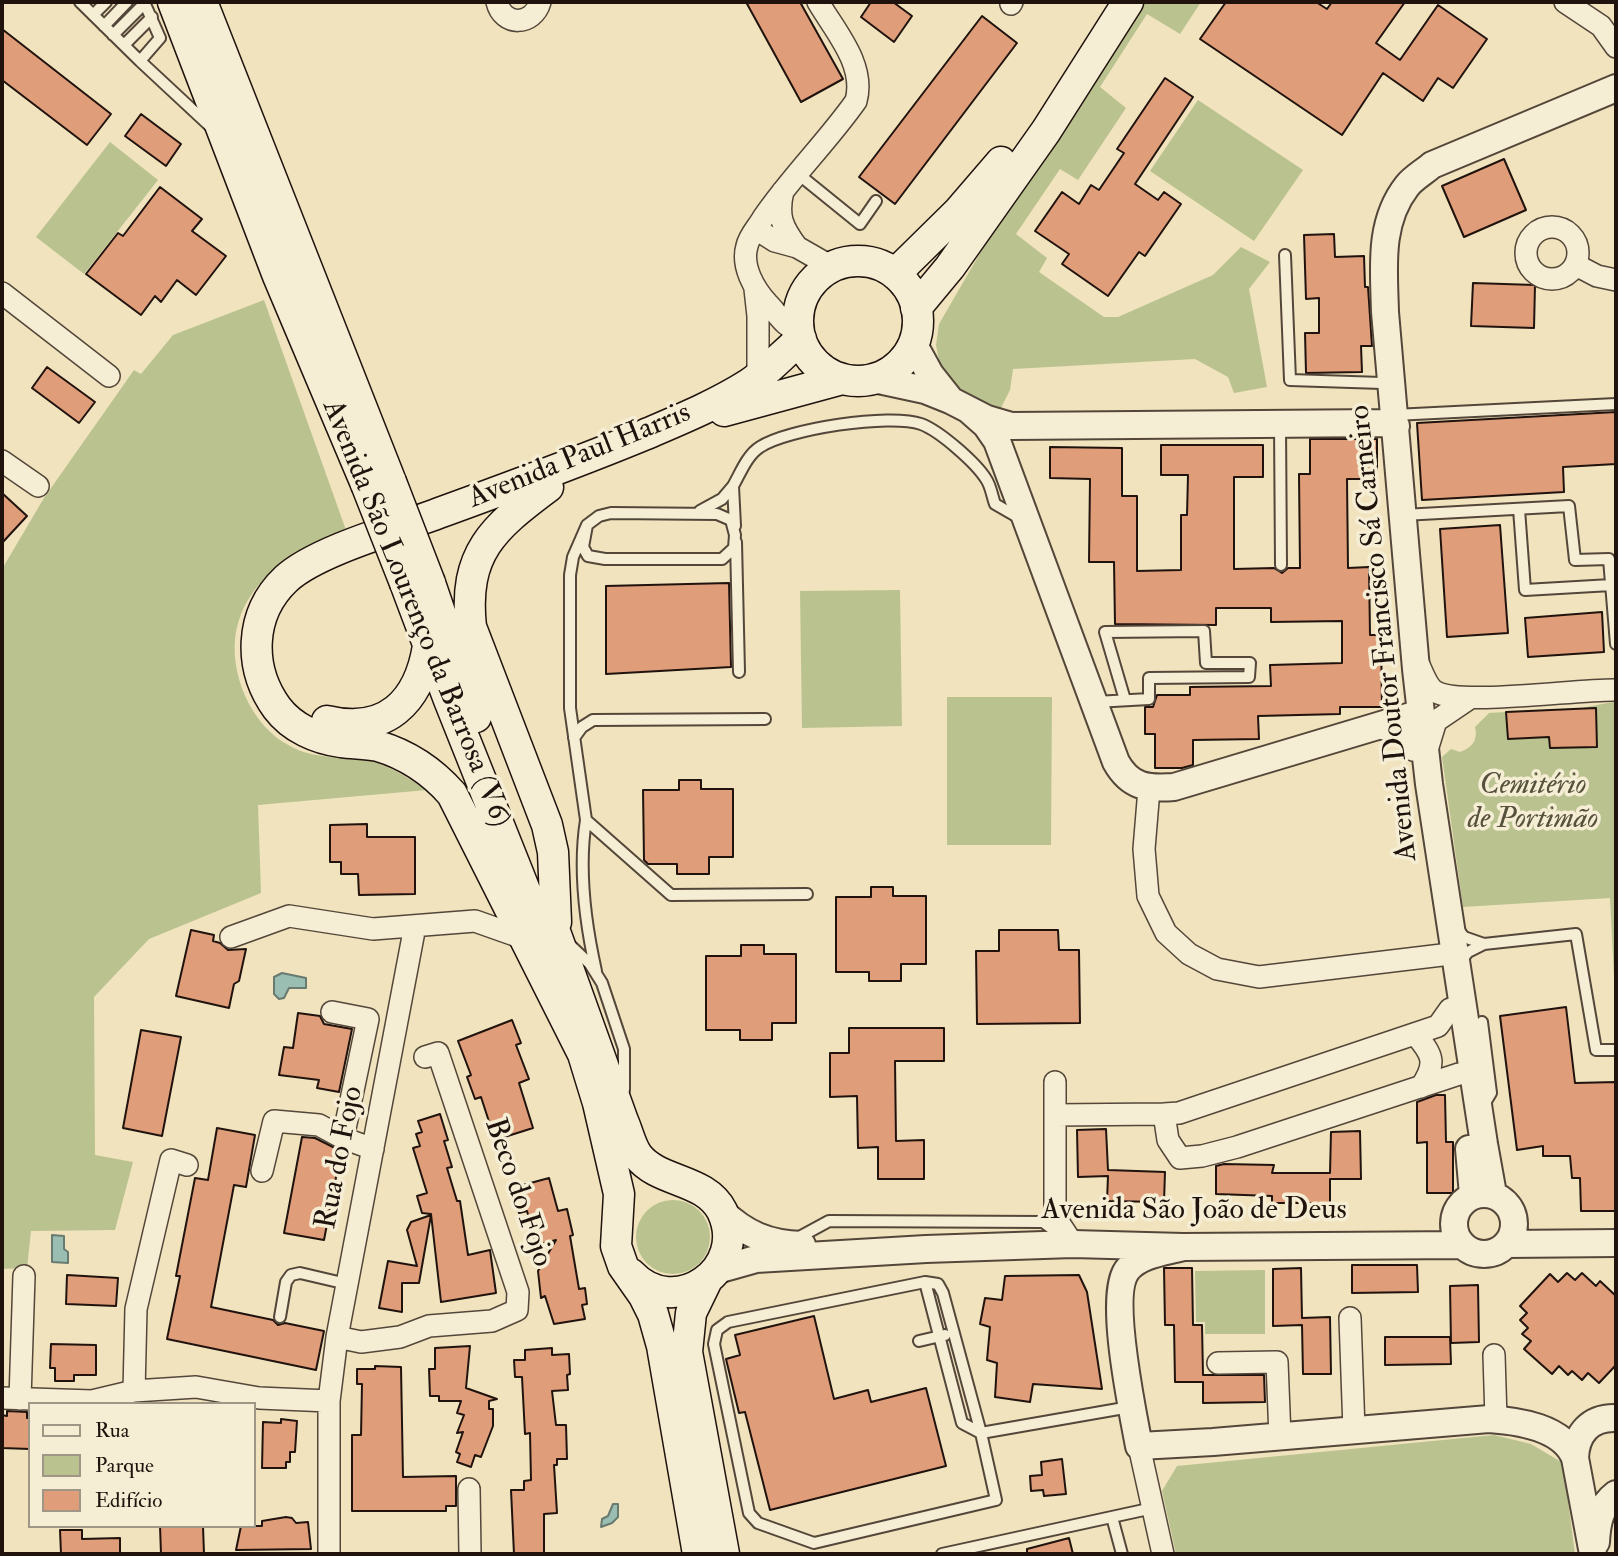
<!DOCTYPE html>
<html>
<head>
<meta charset="utf-8">
<style>
  body { margin:0 }
  #map { position:relative; width:1618px; height:1556px; overflow:hidden; background:#f0e3bd; font-family:"IM FELL Double Pica",serif }
  canvas { display:block }
  .frame { position:absolute; inset:0; border:4px solid #20130e; pointer-events:none }
  .legend { position:absolute; left:28px; top:1402px; width:228px; height:126px; box-sizing:border-box; background:#f5edd4; border:2px solid #a09685; margin:0; padding:9px 12px; list-style:none; font-size:21px; color:#20130e }
  .legend li { display:flex; align-items:center; gap:14px; height:35px }
  .legend b { width:35px; border:2px solid #a09685 }
</style>
</head>
<body>
<div id="map">
<canvas width="1618" height="1556"></canvas>
<div class="frame"></div>
<ul class="legend">
<li><b style="height:9px;background:#f5edd4"></b>Rua</li>
<li><b style="height:19px;background:#bac390"></b>Parque</li>
<li><b style="height:19px;background:#df9d79"></b>Edifício</li>
</ul>
</div>
<script>
const c = document.querySelector('canvas').getContext('2d');
c.lineJoin = 'round';
function fill(path, color) {
  c.fillStyle = color;
  c.fill(path, 'evenodd');
}
function stroke(path, color, width, dash) {
  c.strokeStyle = color;
  c.lineWidth = width;
  c.lineCap = dash ? 'butt' : 'round';
  c.setLineDash(dash || []);
  c.stroke(path);
}
function write(font, color, halo, rows, align = 'center') {
  c.font = font + ' "IM FELL Double Pica",serif';
  c.lineWidth = 7;
  c.setLineDash([]);
  c.textBaseline = 'middle';
  c.strokeStyle = halo;
  c.fillStyle = color;
  for (const [text, x, y, turn = 0] of rows) {
    c.save();
    c.translate(x, y);
    c.rotate((+turn || 0) * Math.PI / 180);
    c.textAlign = isNaN(turn) ? turn : align;
    if (halo) c.strokeText(text, 0, 0);
    c.fillText(text, 0, 0);
    c.restore();
  }
}
const green = new Path2D(`
  M1140 2H1201L1180 34 1147 14 1100 87 1126 108 1078 180 1060 169 1016 234 1047 258 1039 272 1104 317H1118L1213 275 1241 247 1270 262 1249 289 1267 387 1234 393 1228 377 1195 359 1013 369 1010 390 999 412 953 388 940 366 936 345 939 324 990 236Z
  M1198 100 1303 170 1254 241 1150 171Z
  M110 142 158 180 84 274 36 237Z
  M264 300 347 533C327 542 291 555 275 568 260 581 245 600 239 620 225 662 246 718 283 742 312 760 329 755 360 759 384 762 407 777 427 790L258 805 261 893 149 939 94 997 95 1155 133 1162 115 1230 31 1231 27 1268 2 1269V569L44 498 134 370 141 374 173 335Z
  M900 590 902 726 802 728 800 591Z
  M947 697H1052L1051 845H947Z
  M1616 702V1016L1610 898 1463 907 1442 757 1451 749 1460 752C1473 747 1478 740 1475 727L1489 713C1517 711 1545 711 1573 709 1589 708 1600 703 1616 702Z
  M636 1237a37 37 0 1 1 74 0a37 37 0 1 1-74 0Z
  M1265 1270V1334H1205V1322H1196L1195 1271Z
  M1494 1435 1531 1444 1563 1463 1575 1554H1176L1162 1491 1177 1466Z`);
const water = new Path2D(`
  M282 973 306 978V988H289L284 998 279 999 274 994V977Z
  M52 1235 64 1236V1249L68 1252V1263L52 1262Z
  M613 1504H618V1517L612 1523 601 1527 602 1519 608 1516Z`);
const building = new Path2D(`
  M746 2H800L843 79 801 102Z
  M871 2H893L912 16 894 42 861 17Z
  M1226 2H1316L1327 9 1332 2H1405L1376 43 1400 60 1438 5 1487 39 1453 88 1438 78 1423 101 1383 73 1342 135 1200 39Z
  M982 16 1017 43 895 204 859 177Z
  M2 29 111 114 87 145 2 80Z
  M1165 78 1193 97 1135 184 1158 200 1164 192 1181 204 1145 256 1139 252 1108 296 1062 264 1069 254 1035 231 1062 192 1079 204 1091 185 1099 190 1124 153 1117 149Z
  M141 114 181 144 166 166 125 136Z
  M1504 159 1526 210 1464 237 1442 186Z
  M160 187 202 219 192 231 226 256 196 295 177 280 161 302 155 296 141 315 86 274 118 233 123 236Z
  M1334 234 1335 257 1364 256 1365 287H1368L1372 346H1361L1362 372 1306 373 1305 333H1319V298L1306 299 1304 235Z
  M1473 283 1535 285 1534 328 1471 326Z
  M47 367 95 402 79 423 32 388Z
  M1616 412V464L1563 467 1564 492 1422 500 1417 423Z
  M1310 439H1377V479H1347L1348 568 1369 567 1370 635H1381L1382 707H1340V714L1258 716 1259 739 1193 740V765L1182 768H1155V734H1145V707H1153L1157 695H1190V687L1271 686 1270 665 1342 663V621L1271 622V608H1216V625L1115 624 1114 562H1089L1090 479 1050 478V447L1122 448V496H1137V571L1181 570V515H1187L1188 475H1161V445H1263V477H1234V569L1274 568 1282 573 1288 568H1300L1299 474H1310Z
  M2 493 27 516 2 543Z
  M1500 525 1508 633 1447 637 1440 529Z
  M729 583 731 667 606 674V586Z
  M1602 612 1604 652 1528 657 1525 618Z
  M1596 708 1597 747 1550 748 1549 737 1508 739 1506 712Z
  M679 780H701V789H733V857H709V874H677V864H648L644 860 643 790H679Z
  M367 824V837H415V894L359 895 358 874H341V862H330V825Z
  M871 887H893V896H926V964H901V981H869V972H836V897H871Z
  M191 930 214 935 213 941 220 943 228 950 246 949 239 981 234 984 229 1008 176 996Z
  M999 930H1058L1059 950H1079L1080 1023 977 1024 976 951H999Z
  M741 945H764V954H796V1023H772V1040H740V1030H706V956H741Z
  M1566 1007 1575 1083 1616 1082V1211H1581L1580 1178H1572L1570 1156H1543V1146L1517 1150 1500 1016Z
  M298 1013 320 1016 324 1024 352 1029 339 1092 317 1088 319 1080 279 1075 284 1047 293 1048Z
  M512 1020 521 1043 516 1045 529 1079 519 1083 533 1128 495 1140 481 1097 475 1099 467 1077 471 1075 458 1041Z
  M849 1028H944V1061H895L896 1141 924 1140V1179H878V1147L858 1148 857 1096 830 1097V1053H849Z
  M141 1030 181 1037 162 1136 123 1128Z
  M1436 1095H1445L1446 1142H1453V1193H1427V1142L1417 1143V1102Z
  M440 1114 448 1140 444 1141 452 1167 447 1168 457 1201H460L468 1255 490 1250 496 1293 441 1302 431 1214 422 1213 417 1196 427 1193 413 1148 420 1146 416 1134 422 1132 418 1121Z
  M217 1128 255 1135 246 1187 234 1185 211 1307 273 1320 278 1325 285 1323 324 1331 316 1370 167 1339 180 1276H176L195 1178 208 1180Z
  M1106 1129 1108 1170 1165 1172 1164 1202 1107 1201 1108 1176 1078 1177 1077 1130Z
  M1360 1131 1361 1179H1330V1203H1272V1196L1216 1194V1166L1224 1164 1274 1165 1272 1173H1330L1331 1132Z
  M302 1137 315 1138 341 1151 324 1240 284 1233Z
  M549 1178 558 1211 567 1209 573 1235 570 1236 579 1289 585 1288 587 1304 582 1305 585 1319 554 1324 545 1296 541 1298 538 1271 556 1240 536 1245 527 1211 519 1213 512 1188Z
  M431 1215 419 1283H402V1312L379 1308 388 1261 417 1266 407 1230 411 1222Z
  M1352 1265H1417L1418 1292 1352 1293Z
  M1164 1268H1192L1193 1325H1202L1203 1375H1264L1265 1402 1203 1403V1382H1175L1174 1325H1165Z
  M1301 1268 1302 1318 1330 1317 1331 1374H1303L1302 1325 1273 1326V1269Z
  M1567 1273 1575 1280 1582 1273 1596 1286 1600 1281 1616 1296V1365L1599 1383 1588 1373 1582 1380 1572 1371 1568 1375 1559 1366 1552 1374 1524 1349 1531 1341 1522 1334 1528 1328 1520 1320 1527 1313 1520 1306 1550 1274 1558 1282Z
  M67 1275 118 1278 116 1306 66 1304Z
  M1079 1275 1087 1292 1102 1389 1033 1384 1030 1402 995 1397 997 1363 987 1360 990 1327 980 1324 985 1298 1002 1300 1005 1276Z
  M1478 1285 1479 1342 1451 1343 1450 1286Z
  M814 1316 834 1399 868 1390 871 1402 926 1388 946 1466 770 1510 745 1412 739 1413 726 1359 740 1355 735 1335Z
  M1385 1337H1450L1451 1364 1385 1365Z
  M51 1344 96 1345V1375H74V1381H55V1368H50Z
  M470 1346 466 1388 497 1399 489 1401V1409H493V1426L481 1457 475 1455 471 1467 457 1462 460 1454 456 1452 463 1432 457 1433 464 1415 457 1413 461 1401H439V1396H430L429 1369H435V1348Z
  M552 1348V1355L569 1354 570 1374 567 1375 568 1390 552 1391 556 1425H566L567 1459H557V1465H554L557 1513 544 1514V1554H514L511 1490H524V1481L531 1480 530 1433 525 1434 522 1377H515L514 1360H525V1350Z
  M375 1366 401 1367 403 1477 456 1476V1506H446V1511H352V1435H361L362 1384H357V1369H375Z
  M7 1411 27 1412V1418H30V1449L2 1448V1415L7 1416Z
  M281 1419 297 1421 295 1452H290V1462H286V1468H262L263 1422 281 1423Z
  M1062 1459 1066 1494 1044 1496 1043 1490 1031 1491 1030 1476 1042 1475 1041 1462Z
  M286 1517 292 1518 296 1523 308 1522 311 1549 236 1550 241 1526H262V1521Z
  M160 1526H203L204 1554H161Z
  M60 1530H82V1539L120 1538V1554H61Z
  M1069 1538 1073 1554H1027V1549Z`);
const service = new Path2D(`
  M80 2 140 61
  M144 2 160 38 140 61 212 128
  M93 15 106 2
  M104 26 127 2
  M113 35 145 3
  M124 45 152 17
  M797 173 860 224 876 201
  M1285 255 1290 380 1382 383
  M1394 415 1616 404
  M1280 425 1281 565
  M733 486C740 474 747 455 760 447 787 429 890 413 921 424 940 431 976 463 986 479 991 486 992 496 995 504L1021 519
  M1519 509 1525 590 1611 585
  M700 511 722 499 733 486 735 526
  M611 513 717 514 731 520 735 535 734 548 722 559H605L588 556 583 547 587 525 599 516Z
  M1403 515 1569 506 1575 560 1609 559 1616 644
  M587 525 573 557 570 575V708L586 820 671 895 807 894
  M736 542 739 672
  M1095 702 1149 699V678L1249 677 1250 663H1206L1204 631 1105 632 1125 700
  M574 738 582 727 593 720 765 719
  M586 820C578 870 585 922 596 971
  M1457 928 1464 937 1484 944 1468 952 1459 963
  M569 944 590 964 602 983 624 1049V1090
  M1484 944 1576 934 1596 1050H1616
  M1482 1022 1491 1093 1482 1108
  M794 1240 829 1221 1043 1222 1059 1234
  M925 1282 938 1284 943 1293 981 1433 996 1500 814 1543 758 1523 749 1513 714 1344 717 1330 728 1322Z
  M925 1282 962 1423 981 1433 1130 1407
  M280 1317 286 1282 291 1275 300 1273 347 1284
  M919 1341 945 1335
  M1112 1517 1122 1554
  M942 1554 1153 1508`);
const minor = new Path2D(`
  M497 2C503 27 533 26 540 2
  M1565 2 1601 26 1616 47
  M1011 4 1012 2
  M783 191C777 216 782 227 797 247
  M1526 253a26 26 0 1 1 52 0a26 26 0 1 1-52 0Z
  M756 229 775 241 797 247 832 267
  M1576 265 1597 276 1616 280
  M755 289 758 316V375
  M2 293 109 376
  M799 331C784 327 778 314 768 304 754 289 741 266 747 246 749 236 758 227 763 218 791 177 827 142 856 101 866 65 835 31 818 2
  M2 461 38 486
  M1419 665C1423 674 1428 688 1436 692 1461 706 1579 689 1616 690
  M1377 728 1403 731 1413 750
  M1427 750 1436 721 1470 698
  M1149 789 1144 849 1148 896 1166 933 1189 954 1217 969 1259 977 1442 955
  M231 937 289 916 373 929 475 921 526 939
  M332 1012 368 1019 343 1138
  M1415 1034C1433 1055 1437 1063 1421 1087
  M1055 1082V1217L1073 1244
  M1164 1114 1179 1113 1438 1026 1450 1009
  M1055 1115 1164 1114 1168 1140 1180 1158 1202 1156 1237 1147 1459 1074
  M262 1171 274 1121 319 1125 343 1138 373 1149
  M1350 1318 1354 1430
  M337 1337 361 1342 400 1337 429 1326 492 1321 517 1310 518 1292 438 1053 425 1057
  M1494 1355 1496 1419
  M1218 1363 1277 1362 1280 1437
  M134 1391 136 1309 171 1160 187 1165
  M2 1398 92 1401 134 1391 196 1387 259 1398 329 1401
  M20 1399 24 1276
  M1139 1446 1163 1554
  M469 1489 470 1554
  M329 1554V1401L337 1337 415 926`);
const tertiary = new Path2D(`
  M913 343 930 374 949 398
  M874 379 925 390 950 400 987 419 1011 426 1383 423 1396 426
  M969 410 986 425 997 441 1116 762C1130 787 1147 789 1174 787L1421 713
  M1469 1149 1473 1195
  M1454 1224a30 30 0 1 1 60 0a30 30 0 1 1-60 0Z
  M1493 1194 1484 1144 1429 784 1416 669 1385 312C1384 269 1378 223 1407 186 1413 178 1424 172 1432 165L1616 88
  M721 1211C745 1234 768 1244 802 1245
  M1507 1244 1616 1243
  M1183 1247C1165 1252 1141 1254 1128 1269 1107 1293 1133 1413 1139 1446L1213 1442 1489 1419C1518 1421 1563 1427 1575 1458L1593 1554
  M717 1270 756 1259 926 1249 1073 1244 1183 1247 1462 1245
  M1575 1458C1576 1434 1590 1417 1616 1418
  M1596 1542C1597 1523 1600 1506 1616 1494`);
const secondary = new Path2D(`
  M173 2 278 276 366 484
  M202 2 391 482
  M798 321a60 60 0 1 1 120 0a60 60 0 1 1-120 0Z
  M895 274 958 212 1001 162
  M916 308 950 267 1046 131 1128 2
  M724 411 842 379
  M548 487C493 528 463 553 471 627L547 825 553 852 556 922
  M405 583 449 700 540 928
  M430 583 476 717
  M327 721C386 735 419 702 428 646
  M544 901 623 1121C628 1132 631 1147 638 1156 659 1183 705 1178 722 1211 750 1269 675 1321 631 1274
  M579 1041 598 1103 619 1194 616 1246 623 1266 644 1296 653 1314 662 1346 698 1554
  M586 1060 452 794C431 770 408 755 378 746 366 743 353 744 341 742 317 739 292 728 277 708 248 668 249 614 286 579 315 552 392 530 431 516 502 490 574 464 644 435 679 420 716 405 749 384 767 372 784 353 801 339
  M707 1280 691 1313 687 1352 724 1554`);
const secondaryBridge = new Path2D(`
  M391 482 430 583
  M366 484 405 583`);
const streetNames = [
  ["Avenida Paul Harris",580,457,-22],
  ["Avenida São Lourenço da Barrosa (V6)",415,614,68],
  ["Avenida Doutor Francisco Sá Carneiro",1385,633,-96],
  ["Rua do Fojo",341,1158,-79],
  ["Beco do Fojo",517,1193,71],
  ["Avenida São João de Deus",1194,1212]
];
const parkNames = [
  ["Cemitério",1533,787],
  ["de Portimão",1533,821]
];
fill(green, '#bac390');
fill(water, '#9abeb2');
stroke(water, '#697a70', 2);
fill(building, '#df9d79');
stroke(building, '#20130e', 2);
stroke(service, '#54473a', 14);
stroke(minor, '#54473a', 24);
stroke(tertiary, '#54473a', 30);
stroke(secondary, '#20130e', 33);
stroke(service, '#f5edd4', 10);
stroke(minor, '#f5edd4', 21);
stroke(tertiary, '#f5edd4', 26);
stroke(secondary, '#f5edd4', 30);
stroke(secondaryBridge, '#20130e', 33, []);
stroke(secondaryBridge, '#f5edd4', 30);
write('30px', '#20130e', '#f5edd4', streetNames);
write('italic 30px', '#56513c', '#f5edd4', parkNames);
</script>
</body>
</html>
